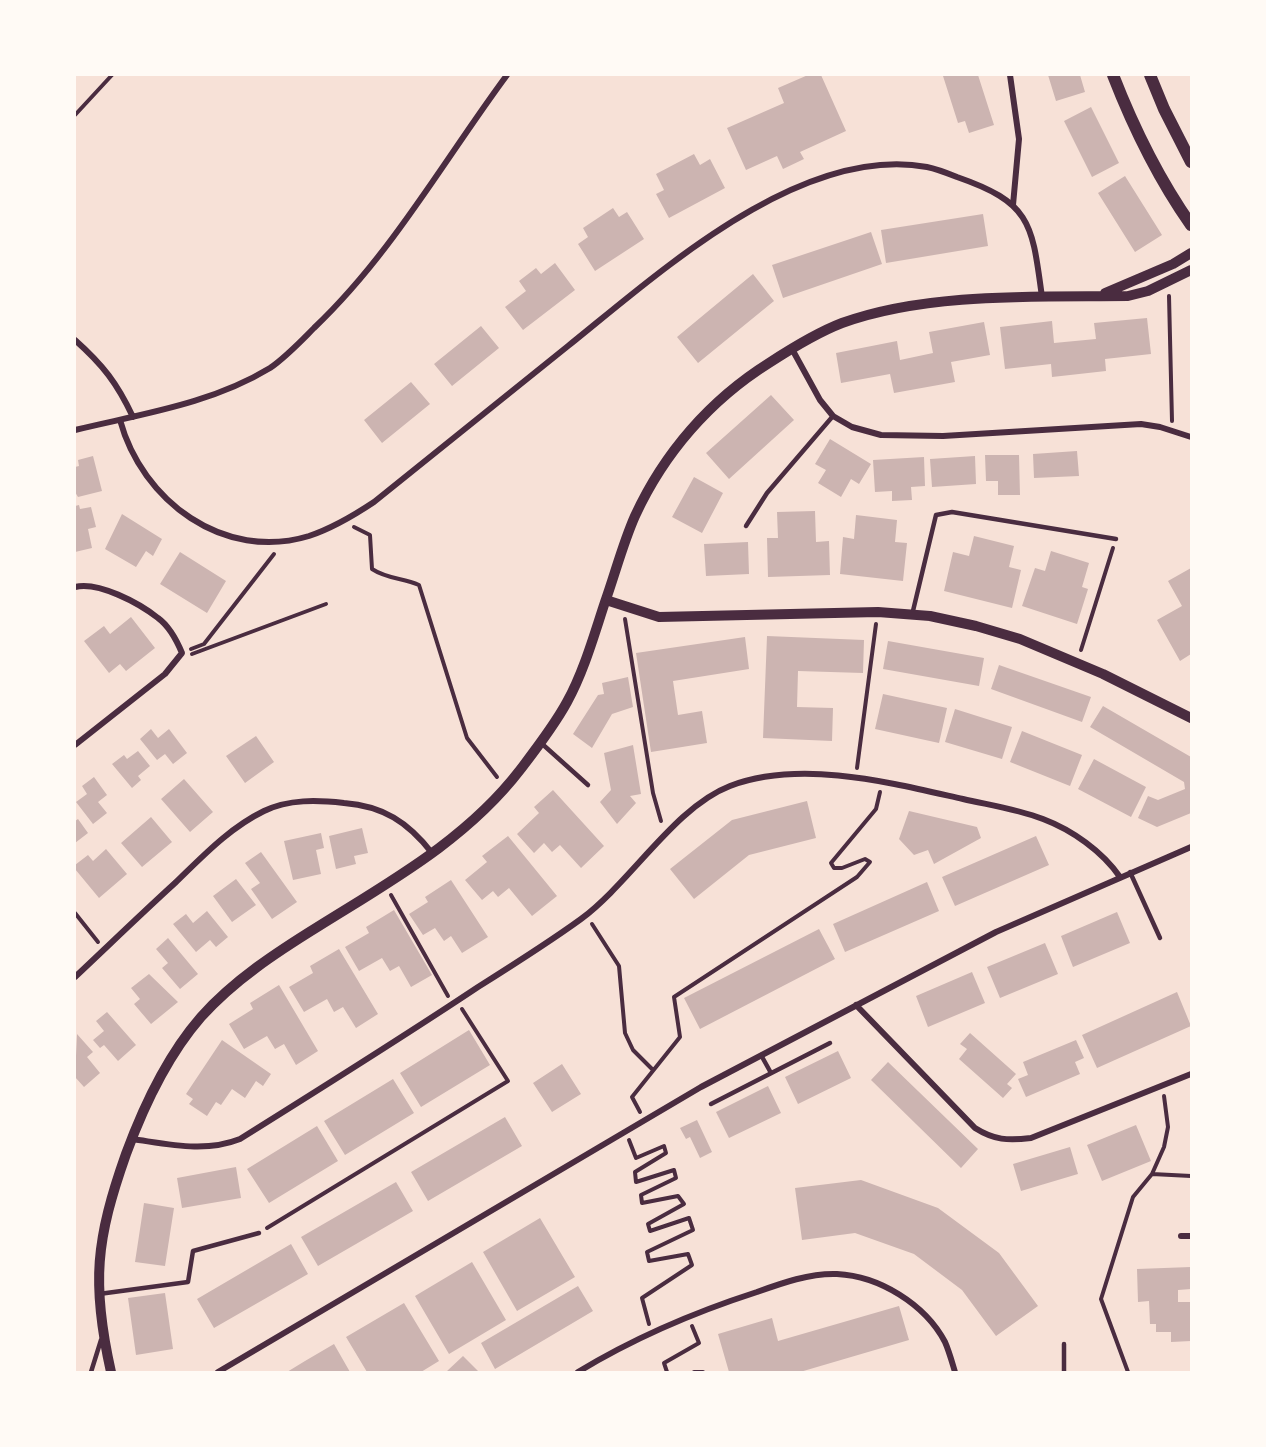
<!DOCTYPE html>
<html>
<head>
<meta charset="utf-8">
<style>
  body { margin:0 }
  #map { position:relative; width:1266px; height:1447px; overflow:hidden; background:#f7e1d7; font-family:"DM Sans",sans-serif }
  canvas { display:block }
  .frame { position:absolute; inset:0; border:76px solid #fffaf5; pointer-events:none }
</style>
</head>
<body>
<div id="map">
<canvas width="1266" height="1447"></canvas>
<div class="frame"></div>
</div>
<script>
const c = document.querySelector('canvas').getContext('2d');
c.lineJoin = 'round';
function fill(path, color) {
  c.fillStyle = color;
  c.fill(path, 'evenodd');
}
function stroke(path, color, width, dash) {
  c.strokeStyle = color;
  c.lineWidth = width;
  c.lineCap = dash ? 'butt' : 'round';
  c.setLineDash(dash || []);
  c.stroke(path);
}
const building = new Path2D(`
  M808 75H821L846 131 800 152 804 159 783 169 777 156 746 170 727 128 784 103 778 88Z
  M978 75 994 125 969 133 965 121 958 123 943 76Z
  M1048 75H1080L1085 92 1056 101Z
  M1091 107 1119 163 1092 177 1064 121Z
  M694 154 700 165 710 159 725 188 669 218 656 194 664 190 656 174Z
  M1125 176 1162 235 1135 252 1098 193Z
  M613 208 619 217 627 212 644 239 595 271 578 244 588 237 583 228Z
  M983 214 988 246 886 263 881 230Z
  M871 232 882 264 783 298 772 265Z
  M555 263 575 290 523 330 505 307 526 291 519 281 536 268 541 274Z
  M753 274 774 301 698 363 677 337Z
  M1147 318 1151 354 1105 359 1106 371 1052 377 1051 364 1005 369 1000 327 1052 321 1054 343 1096 339 1094 323Z
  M984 322 990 355 951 362 955 382 894 393 890 374 841 383 836 353 897 341 900 360 933 353 929 332Z
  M481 326 499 348 452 386 434 364Z
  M411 382 430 404 382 443 364 420Z
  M771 395 794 420 729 479 706 453Z
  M830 439 871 464 859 484 851 479 841 497 818 483 826 470 815 464Z
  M1077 451 1079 476 1034 478 1033 454Z
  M985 455H1019L1020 495H998V481H986Z
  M93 456 102 491 78 497 75 492V467L79 466 78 460Z
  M975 456 976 484 932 487 930 459Z
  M924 457 925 486 911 487 912 500 892 501V491L875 492 873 460Z
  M694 477 723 493 702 533 672 517Z
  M79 505 80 509 91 507 96 527 88 529 92 548 75 552V506Z
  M815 511 816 542 829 541 830 575 768 577 767 538H778L777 512Z
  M122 514 162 539 153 556 146 551 136 567 105 549Z
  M856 515 897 520 895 542 907 543 903 581 840 574 843 537 854 539Z
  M974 536 1014 546 1009 567 1021 570 1012 608 944 591 953 552 969 556Z
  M748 542 749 574 706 576 704 544Z
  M1051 551 1089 563 1082 587 1088 589 1077 624 1022 606 1035 568 1045 571Z
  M180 552 226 581 207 613 160 584Z
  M1191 568V654L1180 661 1157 620 1182 606 1168 581Z
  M131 617 155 648 126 671 120 664 109 673 84 641 104 626 110 634Z
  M767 636 864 640 863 673 798 671 797 707 833 708 832 741 763 738Z
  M745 637 749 669 673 681 678 715 702 711 707 743 651 752 636 653Z
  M888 641 984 658 979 686 883 669Z
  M999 665 1091 697 1082 722 991 689Z
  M628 677 633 707 612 714 592 748 573 734 598 695 604 694 602 683Z
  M883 694 947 708 939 743 875 729Z
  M1103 706 1191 757V813L1157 827 1138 818 1148 796 1158 800 1185 789 1184 782 1090 727Z
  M955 709 1012 727 1002 759 945 742Z
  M151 729 158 738 169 729 187 753 173 764 165 754 157 760 140 739Z
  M1022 731 1082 755 1070 786 1010 762Z
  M256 736 274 762 245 783 226 756Z
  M633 745 641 794 630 796 636 803 617 824 600 802 611 790 604 753Z
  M138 751 150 766 138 776 141 780 132 788 112 764 124 755 127 759Z
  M1094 759 1146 787 1131 817 1078 789Z
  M94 777 107 795 98 802 107 813 93 824 76 802 87 794 82 786Z
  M184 779 213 812 190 832 161 799Z
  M553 790 604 846 581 868 560 845 552 852 544 843 534 853 517 834 539 813 534 807Z
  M807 801 816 838 749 855 694 899 670 869 732 820Z
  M909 811 977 827 981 838 934 864 928 850 914 855 899 839Z
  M151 817 172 842 142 867 121 843Z
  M78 819 88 833 75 843V821Z
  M362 828 368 853 354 856 356 864 336 869 329 836Z
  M321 833 324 848 316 850 321 874 293 880 284 841Z
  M508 836 557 896 532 916 509 888 498 897 493 891 482 900 465 880 487 862 482 856Z
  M1036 836 1049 865 955 906 942 877Z
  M106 849 127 874 99 898 75 869V865L88 855 93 861Z
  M261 852 297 902 272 919 251 889 260 883 245 863Z
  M236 879 256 905 232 922 213 896Z
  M451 880 488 937 462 953 451 936 444 941 435 928 423 935 409 914 428 902 425 897Z
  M927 882 939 911 845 952 833 924Z
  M394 910 432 975 411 987 399 966 390 971 382 958 359 971 345 947 369 933 366 927Z
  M207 911 228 937 216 947 210 940 196 952 173 924 186 914 193 923Z
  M1117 912 1130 943 1073 967 1061 936Z
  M819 929 835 959 700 1029 684 998Z
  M168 938 198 974 180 989 162 968 168 963 156 949Z
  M1045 943 1058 974 1000 998 987 967Z
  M339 949 378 1014 356 1028 343 1007 334 1012 327 999 304 1012 289 987 313 973 310 966Z
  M972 972 985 1003 928 1027 916 996Z
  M149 974 178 1002 151 1024 134 1004 140 999 131 988Z
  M279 985 318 1051 296 1065 284 1044 275 1049 267 1036 244 1049 229 1024 253 1009 250 1003Z
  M1177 992 1191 1026 1097 1068 1082 1035Z
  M107 1012 136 1045 118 1061 104 1045 100 1048 93 1040 104 1031 96 1021Z
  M469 1030 490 1065 421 1107 400 1073Z
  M970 1033 1016 1074 1007 1084 1012 1088 1003 1098 959 1059 967 1049 960 1044Z
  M77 1034 93 1052 87 1057 100 1073 84 1087 75 1077Z
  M222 1040 271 1074 263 1086 256 1081 245 1098 232 1089 221 1105 216 1102 207 1116 189 1104 193 1099 186 1094Z
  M1076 1040 1084 1058 1075 1062 1080 1074 1026 1097 1018 1079 1028 1075 1023 1062Z
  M838 1051 851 1078 798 1104 785 1077Z
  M888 1062 978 1149 961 1168 871 1080Z
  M562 1064 581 1094 552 1112 533 1083Z
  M393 1079 414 1113 345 1155 324 1121Z
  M768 1086 781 1113 729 1138 716 1112Z
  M505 1117 522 1146 428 1201 411 1172Z
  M697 1120 712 1152 700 1158 690 1137 686 1139 680 1128Z
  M1136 1125 1151 1161 1102 1181 1087 1145Z
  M317 1126 338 1161 269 1203 247 1169Z
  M1070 1147 1078 1174 1021 1191 1013 1164Z
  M236 1167 241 1198 182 1208 177 1178Z
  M861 1180 938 1208 999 1253 1038 1306 996 1336 962 1290 914 1254 855 1233 802 1240 795 1188Z
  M396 1182 413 1211 318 1266 301 1237Z
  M144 1203 174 1208 165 1266 135 1262Z
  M540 1218 575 1277 517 1311 483 1252Z
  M291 1244 308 1274 214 1328 197 1299Z
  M472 1262 506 1320 449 1354 415 1296Z
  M1191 1267V1289L1178 1290V1302H1191V1341L1171 1342V1332H1156V1324H1150L1149 1301 1138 1302 1137 1269Z
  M578 1286 593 1311 495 1369 481 1343Z
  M165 1293 173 1349 136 1355 128 1298Z
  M404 1303 439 1361 421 1372H367L346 1337Z
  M899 1306 909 1340 800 1372H729L718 1334 772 1318 778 1341Z
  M334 1344 350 1372H287L305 1361Z
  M463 1356 479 1372H446Z`);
const path = new Path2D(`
  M75 115 112 75
  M1169 296 1172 421
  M354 527 370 535 372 569C387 579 403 578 419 585L467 738 497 777
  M625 619 653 793 661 821
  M191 649 204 644 274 554
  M1081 650 1113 548
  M192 654 326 604
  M857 768 876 624
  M391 895 448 996
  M75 913 98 942
  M592 924 619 966 625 1033 633 1050 653 1070
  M640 1112 632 1097 680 1037 674 997 857 877 870 862 865 859 842 868H834L831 863 876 809 880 792
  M629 1140 636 1158 664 1146 666 1153 635 1172 636 1182 674 1170 676 1178 641 1195 642 1203 678 1196 684 1204 648 1224 650 1231 689 1218 693 1230 647 1252 649 1261 688 1254 692 1265 642 1298 649 1324
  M1152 1174 1191 1176
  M267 1228 508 1081 462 1009
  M667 1372 664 1363 699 1343 692 1326
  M694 1372H703
  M1128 1372 1101 1299 1133 1197 1152 1174 1164 1147 1168 1127 1164 1096`);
const service = new Path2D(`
  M746 526 767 493 833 416
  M912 615 936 515 952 512 1116 539
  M540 742 588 785
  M1130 872 1160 938
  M761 1055 771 1073
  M711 1104 830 1043
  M99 1294 188 1282 193 1251 259 1233
  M91 1372 101 1340
  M1064 1372V1344`);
const minor = new Path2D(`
  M1010 75 1019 139 1013 205
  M75 340C103 365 117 383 133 417
  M792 349 820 400 833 416 852 427 881 435 943 436 1141 424 1160 427 1191 437
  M120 420C142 501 224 562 309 536 333 528 353 516 374 502 439 450 504 398 568 346 659 273 800 144 927 167 937 169 947 173 957 177 1032 203 1032 224 1042 297
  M75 430C141 414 211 404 270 368 286 357 300 342 314 328 391 255 444 160 507 75
  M75 587C98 581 139 603 158 618 169 626 177 641 182 653L165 674 75 745
  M75 977C108 946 141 914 175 883 202 857 229 828 264 811 289 799 317 800 344 803 383 806 408 822 432 853
  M856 1005 975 1128C994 1140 1008 1141 1031 1138L1191 1074
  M132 1139C168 1144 205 1153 240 1139 320 1089 400 1039 478 987 513 965 548 943 581 919 631 882 675 807 730 786 801 759 892 783 963 799 989 805 1017 809 1043 819 1072 830 1102 851 1120 877
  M1181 1236H1191
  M218 1372 701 1087 996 932 1191 847
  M578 1372C634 1338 695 1312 757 1292 782 1283 810 1273 837 1274 879 1276 925 1304 945 1342 949 1351 952 1362 955 1372`);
const tertiary = new Path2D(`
  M1105 293 1173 264 1191 253
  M606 600 659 617 878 612 930 616 976 626 1020 639 1103 674 1191 718
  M111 1372C91 1283 96 1239 126 1154 144 1105 167 1056 201 1017 234 980 277 952 319 926 391 881 467 839 520 770 536 749 554 726 567 702 584 671 594 635 605 602 615 574 623 543 635 516 664 453 710 400 769 363 792 348 816 333 842 323 927 292 1038 297 1128 296L1148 291 1191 270`);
const secondary = new Path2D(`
  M1113 75C1134 129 1158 178 1191 225
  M1150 75 1164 109 1191 162`);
fill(building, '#ccb4b1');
stroke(path, '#4a2c40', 4);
stroke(service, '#4a2c40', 4.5);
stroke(minor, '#4a2c40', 6);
stroke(tertiary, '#4a2c40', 10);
stroke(secondary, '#4a2c40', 12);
</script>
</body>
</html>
